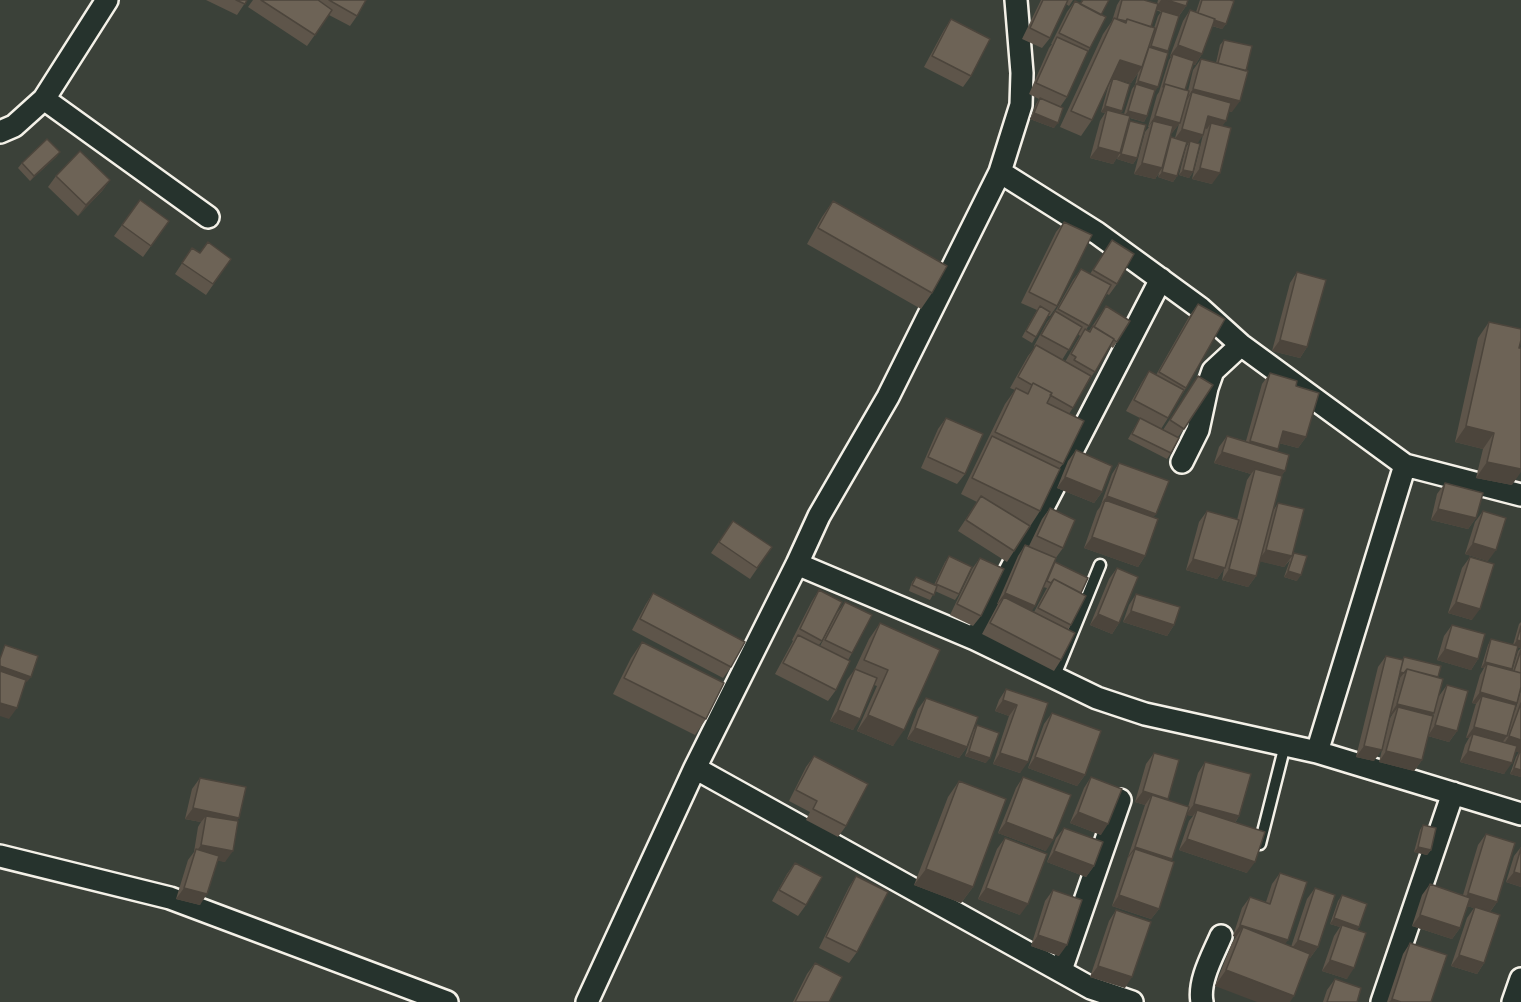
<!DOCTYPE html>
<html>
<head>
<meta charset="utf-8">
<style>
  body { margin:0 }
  canvas { display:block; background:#3b4139 }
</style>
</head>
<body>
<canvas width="1521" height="1002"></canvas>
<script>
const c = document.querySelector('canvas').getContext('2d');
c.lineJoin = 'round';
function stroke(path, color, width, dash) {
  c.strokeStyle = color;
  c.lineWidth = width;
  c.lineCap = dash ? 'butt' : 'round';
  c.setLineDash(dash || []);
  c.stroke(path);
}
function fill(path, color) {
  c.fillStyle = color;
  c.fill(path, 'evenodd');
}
const lane = new Path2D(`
  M1054 678 1100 565
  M1260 844 1285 745`);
const street = new Path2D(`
  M44 99 208 217
  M0 132 14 126 44 99 107 0
  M1000 172 1097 233 1200 308 1241 345 1405 465 1521 495
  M1182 462 1198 430 1207 388 1213 371 1241 345
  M797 564 975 639 1097 698 1145 714 1317 752 1521 814
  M975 639 1161 279
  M1317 752 1405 465
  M695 768 1091 988 1132 1002
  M0 856 170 898 447 1002
  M1061 970 1120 800
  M587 1002 695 768 797 564 819 516 888 397 1000 172 1021 105 1022 73 1016 0
  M1202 1002C1198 981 1213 955 1221 936
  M1382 1002 1453 793
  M1513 1002 1521 979`);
const wall = new Path2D(`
  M206 0H247L237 15Z
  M253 0H366L357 16 350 26 329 15 307 46 248 7Z
  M1041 0H1073L1069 6 1066 4 1050 38 1042 48 1022 39Z
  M1082 0H1109L1101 15 1090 48 1087 53 1067 97 1060 107 1054 128 1030 119 1036 104 1039 99 1029 94 1049 48 1052 44H1051L1067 12 1075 1 1080 4Z
  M1120 0H1144L1157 4 1158 0H1188L1186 6 1179 16 1147 116 1144 122 1130 118 1128 124 1130 121 1137 158 1133 164 1117 159 1118 156 1113 164 1090 158 1100 121 1105 113 1101 112 1109 84 1113 78 1122 111 1121 113 1124 114 1132 89 1135 85 1138 73 1131 83 1112 77 1092 120 1081 136 1060 127 1103 34 1112 21 1117 5ZM1156 10 1161 12 1158 16 1154 28 1151 27Z
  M1200 0H1234L1226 24 1222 29 1212 26 1202 54 1195 65 1193 64 1185 90 1188 91 1193 70 1201 59 1216 63 1220 45 1224 40 1232 112 1229 111 1222 126 1212 184 1192 179 1203 135 1197 143 1193 172 1189 178 1179 175 1186 147 1188 144H1186L1177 176 1173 182 1158 177 1159 173 1155 179 1134 174 1145 132 1149 127H1148L1157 95 1159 92 1169 60 1171 57 1170 56 1183 21 1190 10 1196 12ZM1179 124 1175 138 1171 137 1169 140 1171 133H1172Z
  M951 19 971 76 963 87 924 67 944 30Z
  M60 152 56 157 30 181 18 168 22 163Z
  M56 176 110 180 102 191 78 216 48 187Z
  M140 200 169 221 143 257 114 236Z
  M833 201 932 293 921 309 807 244 822 217Z
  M1064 222 1057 306 1050 316H1048L1032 343 1022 337 1037 310 1021 303 1056 232Z
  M1112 240 1117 284 1109 295 1107 294 1086 330 1089 331 1106 306 1117 342 1113 348 1110 346 1069 414 1063 464 1059 469 1040 511 1007 562 958 531 977 502 961 494 1005 404 1015 390 1010 388 1028 356 1035 347 1034 346 1047 322 1055 312 1073 280 1081 269 1090 274ZM1078 334 1080 336 1065 362 1062 360Z
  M192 248 200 253 231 259 206 295 175 274Z
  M1297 272 1307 347 1300 358 1272 351 1290 283Z
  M1198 304 1186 388 1168 418 1161 429 1163 430 1198 376 1184 429 1178 437 1171 453 1167 459 1128 439 1140 418 1126 411 1142 382 1149 371 1156 375 1190 315Z
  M1489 322 1519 348 1512 485 1476 478 1483 449 1455 442 1478 338Z
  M1270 373 1296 386 1306 437 1298 448 1279 443 1277 451 1285 471 1281 476 1273 511 1278 503 1292 555 1297 581 1284 577 1290 560 1284 567 1260 561 1256 576 1248 587 1222 580 1224 569 1217 579 1186 570 1199 522 1207 511 1237 520 1247 480 1251 474 1214 463 1219 447 1227 436 1246 441 1262 384Z
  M946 418 965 474 957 484 921 468 938 429Z
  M1076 450 1102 492 1094 503 1057 488 1068 461Z
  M1119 463 1154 518 1145 556 1138 567 1084 548 1097 511 1100 507 1112 474Z
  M1445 483 1476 518 1468 529 1431 520 1437 494Z
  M1050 508 1063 548 1055 559 1051 569 1055 562 1081 593 1071 625 1068 630 1061 660 1054 671 982 634 998 604H997L1018 556 1025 545 1029 546 1042 519ZM1043 587 1047 588 1034 612 1031 611Z
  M1483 511 1488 561 1465 554 1475 522Z
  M733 521 772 547 750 579 711 553Z
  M949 556 959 594 955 600 935 591 930 600 909 591 912 582 916 577 934 585 945 562Z
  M1470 557 1472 620 1448 613 1462 568Z
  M980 558 981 616 973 626 950 615 972 569Z
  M1117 568 1119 623 1112 634 1090 625 1109 579Z
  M819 590 822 641 819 645 820 646 837 613 845 602 852 653 848 660 836 690 828 701 775 674 793 641 792 640 812 601Z
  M653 593 731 667 723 678 632 630 646 604Z
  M1136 594 1174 625 1167 636 1123 622 1129 605Z
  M1521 622V687L1513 713 1515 711 1521 690V777L1510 774 1516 757 1519 752 1515 751 1504 774 1460 762 1465 745 1469 738H1466L1475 707 1476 704 1472 703 1480 675 1484 668H1481L1488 645 1491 639 1513 645 1519 624ZM1517 647 1521 648 1518 651 1512 671 1511 670Z
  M880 623 940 650 893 746 857 731 877 686 874 685 853 730 830 721 847 680 855 669 869 639Z
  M1452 625 1478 659 1471 670 1437 660 1444 636Z
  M642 642 706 719 695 735 613 694 631 658Z
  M1386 656 1402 660 1404 657 1438 677 1439 696 1447 685 1457 731 1449 742 1428 736 1434 714 1432 716 1422 760 1414 771 1379 762 1390 718 1392 715H1390L1374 761 1356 757 1378 667ZM1399 678H1400L1393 704Z
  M1006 689 1048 703 1020 773 993 764 1009 716 995 711 999 700Z
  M926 698 967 747 959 758 907 739 918 709Z
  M1052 713 1085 775 1077 786 1028 768 1044 724Z
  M977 725 986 763 965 756 973 731Z
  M1154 753 1167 800 1188 807 1198 773 1205 762 1239 816 1235 823 1247 873 1179 850 1189 821 1193 816 1187 815 1171 861 1159 909 1151 919 1112 906 1145 805 1135 802 1146 764Z
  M814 756 846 826 838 837 806 820 810 812 789 801 806 767Z
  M1023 777 1046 851 998 833 1016 788Z
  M1091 777 1101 835 1070 823 1084 788Z
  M200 778 237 821 225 862 217 860 200 905 176 899 188 860 194 852 198 827 201 822 185 819 192 789Z
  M959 781 973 887 961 903 914 885 948 797Z
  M1423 825 1431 850 1427 855 1414 852 1420 830Z
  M1064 828 1094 866 1086 877 1047 862 1056 838Z
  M1486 834 1497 902 1490 912 1484 963 1477 974 1451 966 1467 918 1474 908 1467 906 1460 928 1452 939 1412 926 1422 895 1430 884 1463 895 1478 845Z
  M1005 838 1020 915 978 899 997 849Z
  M1521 847V887L1506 882 1514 856Z
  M795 863 806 905 798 916 772 901 787 874Z
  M1280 873 1285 944 1291 947 1307 899 1315 888 1318 947 1310 958 1215 986 1232 943 1236 937 1233 936 1242 908 1250 897 1266 902 1272 884Z
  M856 876 857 952 849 963 819 948 849 887Z
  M1053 890 1059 956 1031 946 1045 901Z
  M1342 895 1359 927 1357 930 1347 979 1322 971 1334 936 1340 927 1330 924 1338 901Z
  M1116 910 1125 988 1090 977 1109 921Z
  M1410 943 1431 1002H1387L1403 954Z
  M815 963 829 1002H793L807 974Z
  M1335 979 1357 1002H1323L1327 990Z`);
const shadedWall = new Path2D(`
  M1161 0H1167L1186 6 1178 17 1155 9Z
  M1198 15 1226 24 1222 29 1194 20Z
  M1178 45 1202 54 1195 65 1172 57 1173 54 1171 57 1170 56Z
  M1151 46 1168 51 1164 57 1147 51Z
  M1120 60 1142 67 1131 83 1108 76Z
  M1138 81 1158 87 1154 93 1134 87Z
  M1193 89 1240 101 1232 112 1190 101 1192 92 1187 100H1186Z
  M1105 106 1122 111 1118 117 1107 110 1105 113 1101 112Z
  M1128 111 1147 116 1144 122 1124 116Z
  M1034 113 1058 123 1054 128 1030 119Z
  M1155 116 1180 123 1172 133 1151 128 1153 121 1148 127Z
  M1208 116 1226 121 1218 132 1211 123 1207 129 1201 127Z
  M1182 129 1203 135 1196 146 1190 141 1188 144 1174 140Z
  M1098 147 1120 153 1113 164 1090 158Z
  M60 152 56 157 30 181 34 176Z
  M1121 154 1137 158 1133 164 1117 159Z
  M1142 163 1162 168 1155 179 1134 174Z
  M1200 168 1220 173 1212 184 1192 179Z
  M1183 170 1193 172 1189 178 1179 175Z
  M1162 172 1177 176 1173 182 1158 177Z
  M110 180 102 191 78 216 86 205Z
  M1280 340 1307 347 1300 358 1272 351Z
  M1466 426 1494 433 1483 449 1455 442Z
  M1283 431 1306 437 1298 448 1275 442Z
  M1250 441 1278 449 1270 460 1243 452Z
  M1222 452 1285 471 1277 482 1255 469 1251 474 1214 463Z
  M1487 462 1521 469V472L1512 485 1476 478Z
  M1065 477 1102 492 1094 503 1057 488Z
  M1107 496 1156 514 1148 525 1105 500 1099 507Z
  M1438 509 1476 518 1468 529 1431 520Z
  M1092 537 1145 556 1138 567 1084 548Z
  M1473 543 1496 550 1488 561 1465 554Z
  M1266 550 1292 556 1284 567 1258 561Z
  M1193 559 1225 568 1217 579 1186 570Z
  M1229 569 1256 576 1248 587 1222 580Z
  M1288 571 1301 575 1297 581 1284 577Z
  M1005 593 1035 606 1028 617 1004 597 998 604H997Z
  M1456 602 1480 609 1472 620 1448 613Z
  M1131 611 1174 625 1167 636 1123 622Z
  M1098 614 1119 623 1112 634 1090 625Z
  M1517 640 1521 641V648L1513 646Z
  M1445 649 1478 659 1471 670 1437 660Z
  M1485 662 1512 669 1508 675 1487 664 1484 668H1481Z
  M0 666 31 677 27 682 0 673Z
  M1400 672 1404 673 1400 678 1396 677Z
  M1480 692 1517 703 1509 714 1482 696 1476 704 1472 703Z
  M1003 700 1017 705 1009 716 995 711Z
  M0 703 17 708 9 719 0 716Z
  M1397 704 1434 713 1426 724 1398 707 1392 715H1390Z
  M838 710 860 719 853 730 830 721Z
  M868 715 904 730 893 746 857 731Z
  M1435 725 1457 731 1449 742 1428 736Z
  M1474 727 1507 736 1499 747 1473 734 1469 738H1466Z
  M915 728 967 747 959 758 907 739Z
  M1509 736 1521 740V753L1502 747Z
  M1364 746 1382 750 1374 761 1356 757Z
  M969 751 990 758 986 763 965 756Z
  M1386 751 1422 760 1414 771 1379 762Z
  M1468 751 1512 763 1504 774 1460 762Z
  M1000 753 1028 762 1020 773 993 764Z
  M1035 757 1085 775 1077 786 1028 768Z
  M1514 768 1521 770V777L1510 774Z
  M1143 791 1168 799 1161 809 1152 795 1145 805 1135 802Z
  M1194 804 1239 816 1232 827 1197 810 1193 816 1186 815Z
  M193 808 239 818 232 829 206 816 201 822 185 819Z
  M1078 812 1108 824 1101 835 1070 823Z
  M1006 822 1053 840 1046 851 998 833Z
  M1187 839 1255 862 1247 873 1179 850Z
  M201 845 233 851 225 862 193 856Z
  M1135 847 1172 859 1164 870 1135 849 1128 858H1127Z
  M1418 847 1431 850 1427 855 1414 852Z
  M1054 851 1094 866 1086 877 1047 862Z
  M926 869 973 887 961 903 914 885Z
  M1514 872 1521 874V887L1506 882Z
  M184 888 207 894 200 905 176 899Z
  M986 888 1028 904 1020 915 978 899Z
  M1468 893 1497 902 1489 913 1461 904Z
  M1119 895 1159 909 1151 919 1112 906Z
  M1420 915 1460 928 1452 939 1412 926Z
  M1334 918 1359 927 1356 932 1342 925 1340 927 1330 924Z
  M1240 925 1288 940 1280 951 1243 927 1236 937 1233 936Z
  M1038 935 1067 945 1059 956 1031 946Z
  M1298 940 1318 947 1310 958 1290 951Z
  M1459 955 1484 963 1477 974 1451 966Z
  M1330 960 1354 968 1347 979 1322 971Z
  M1098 966 1132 977 1125 988 1090 977Z
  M1226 970 1294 996 1290 1002H1257L1215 986Z
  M1392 999 1401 1002H1389Z`);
const building = new Path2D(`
  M236 0H247L245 4Z
  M261 0H318L332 10 315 35Z
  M329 0H366L357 16Z
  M1043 0H1068L1050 38 1030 28Z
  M1083 0H1109L1101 15 1080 4Z
  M1122 0H1144L1158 4 1151 27 1127 19 1126 21 1117 19Z
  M1167 0H1188L1186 6Z
  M1202 0H1230L1234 1 1226 24 1214 20 1215 19 1198 13Z
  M1075 1 1106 17 1090 48 1059 33Z
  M1190 10 1215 19 1202 54 1178 45Z
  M1162 11 1179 16 1168 51 1151 46Z
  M1114 18 1126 23 1127 19 1155 28 1142 67 1120 60 1092 120 1071 111Z
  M951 19 990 39 971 76 932 56Z
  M1057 37 1088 51 1067 97 1036 83Z
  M1224 40 1252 46 1246 71 1218 63Z
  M1149 47 1168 53 1158 87 1138 81Z
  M1173 54 1194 61 1185 90 1165 84 1163 87Z
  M1201 59 1248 71 1240 101 1193 89Z
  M1113 78 1130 84 1122 111 1105 106Z
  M1136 84 1155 90 1147 116 1128 111Z
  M1165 84 1189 91 1180 123 1155 116Z
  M1192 92 1231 103 1226 121 1208 116 1203 135 1182 129Z
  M1040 98 1063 108 1058 123 1034 113Z
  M1107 110 1130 116 1120 153 1098 147Z
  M1130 121 1146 125 1137 158 1121 154Z
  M1153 121 1173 126 1162 168 1142 163Z
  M1211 123 1231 128 1220 173 1200 168Z
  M1171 137 1187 142 1177 176 1162 172Z
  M47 139 60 152 34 176 22 163Z
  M1190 141 1200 144 1193 172 1183 170Z
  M80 151 110 180 86 205 56 176Z
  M140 200 169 221 151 246 122 225Z
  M833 201 947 266 932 293 818 228Z
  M1064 222 1092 235 1057 306 1029 292Z
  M1112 240 1134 254 1117 284 1093 270Z
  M208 242 231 259 213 284 182 263 192 248 200 253Z
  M1081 269 1111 285 1089 326 1058 309Z
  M1297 272 1326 280 1307 347 1280 340Z
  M1198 304 1225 319 1186 388 1159 372Z
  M1040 306 1050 312 1036 337 1026 331Z
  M1106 306 1130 321 1117 342 1114 340V339L1094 327Z
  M1055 311 1082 327 1069 350 1041 335Z
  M1489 322 1521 329V340L1519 348H1521V469L1487 462 1494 433 1466 426Z
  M1093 326 1114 339 1095 372 1074 360 1076 357 1071 354 1085 329 1090 332Z
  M1036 345 1091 376 1073 408 1050 395 1052 393 1033 383 1032 385 1018 377Z
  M1149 371 1184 390 1168 418 1134 400Z
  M1270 373 1297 381 1296 386 1319 393 1306 437 1283 431 1278 449 1250 441Z
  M1198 376 1213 385 1184 429 1170 420Z
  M1033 383 1052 393 1047 403 1084 421 1063 464 995 432 1016 388 1028 394Z
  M946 418 983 434 965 474 928 457Z
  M1140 418 1179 438 1171 453 1132 434Z
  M992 436 1060 469 1040 511 972 478Z
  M1227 436 1289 455 1285 471 1222 452Z
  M1076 450 1112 466 1102 492 1065 477Z
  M1119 463 1169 481 1156 514 1107 496Z
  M1255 469 1282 476 1256 576 1229 569Z
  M1445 483 1483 493 1476 518 1438 509Z
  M981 496 1030 526 1014 551 966 520Z
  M1105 500 1158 519 1145 556 1092 537Z
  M1278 503 1304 509 1292 556 1266 550Z
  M1050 508 1075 520 1063 548 1037 536Z
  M1207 511 1239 520 1225 568 1193 559Z
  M1483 511 1506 518 1496 550 1473 543Z
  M733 521 772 547 757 568 719 542Z
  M1025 545 1056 558 1035 606 1005 593Z
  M1294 553 1307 556 1301 575 1288 571Z
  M949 556 972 567 959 594 936 584Z
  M1470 557 1494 564 1480 609 1456 602Z
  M980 558 1004 569 981 616 957 604Z
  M1055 562 1088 578 1081 593 1054 579 1051 583 1047 581Z
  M1117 568 1138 577 1119 623 1098 614Z
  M916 577 937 586 934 595 912 585Z
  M1054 579 1086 596 1071 625 1038 608Z
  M819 590 842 602 822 641 800 629Z
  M653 593 745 642 731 667 640 619Z
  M1136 594 1180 607 1174 625 1131 611Z
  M1004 597 1075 633 1061 660 990 623Z
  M845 602 872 615 852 653 825 640Z
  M880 623 940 650 904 730 868 715 888 670 864 660Z
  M1452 625 1485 634 1478 659 1445 649Z
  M1521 626V641L1517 640Z
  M798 635 850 661 836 690 783 663Z
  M1491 639 1518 646 1512 669 1485 662Z
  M642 642 724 683 706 719 624 678Z
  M5 645 38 656 31 677 0 666V659Z
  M1521 650V673L1514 671Z
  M1386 656 1403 660 1382 750 1364 746Z
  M1404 657 1441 666 1438 677 1407 669 1404 673 1400 672Z
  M1487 664 1521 673V687L1517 703 1480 692Z
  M855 669 877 678 860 719 838 710Z
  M1407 669 1443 679 1434 713 1397 704Z
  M0 671 26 680 17 708 0 703Z
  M1447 685 1468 691 1457 731 1435 725Z
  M1006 689 1048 703 1028 762 1000 753 1017 705 1003 700Z
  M1482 696 1516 705 1507 736 1474 727Z
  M926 698 978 717 967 747 915 728Z
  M1521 703V740L1509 736Z
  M1398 707 1433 716 1422 760 1386 751Z
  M1052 713 1101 731 1085 775 1035 757Z
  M977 725 999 733 990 758 969 751Z
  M1473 734 1517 746 1512 763 1468 751Z
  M1520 751 1521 752V770L1514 768Z
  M1154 753 1179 760 1168 799 1143 791Z
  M814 756 868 784 846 826 813 809 817 801 796 790Z
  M1205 762 1251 774 1239 816 1194 804Z
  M1023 777 1071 795 1053 840 1006 822Z
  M1091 777 1122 789 1108 824 1078 812Z
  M200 778 246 787 239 818 193 808Z
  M959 781 1006 799 973 887 926 869Z
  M1152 795 1189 807 1172 859 1135 847Z
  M1197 810 1265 832 1255 862 1187 839Z
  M206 816 238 821 233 851 201 845Z
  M1423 825 1436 828 1431 850 1418 847Z
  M1064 828 1103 842 1094 866 1054 851Z
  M1486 834 1515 843 1497 902 1468 893Z
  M1005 838 1047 854 1028 904 986 888Z
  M1521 848V874L1514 872Z
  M196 849 219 856 207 894 184 888Z
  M1135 849 1174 862 1159 909 1119 895Z
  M795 863 822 877 806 905 779 890Z
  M1280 873 1307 882 1288 940 1240 925 1250 897 1270 904Z
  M856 876 888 892 857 952 826 937Z
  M1430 884 1470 898 1460 928 1420 915Z
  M1315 888 1335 895 1318 947 1298 940Z
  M1053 890 1082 900 1067 945 1038 935Z
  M1342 895 1367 904 1359 927 1334 918Z
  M1475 907 1500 915 1484 963 1459 955Z
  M1116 910 1151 922 1132 977 1098 966Z
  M1342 925 1366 933 1354 968 1330 960Z
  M1243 927 1310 954 1294 996 1226 970Z
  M1410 943 1447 955 1431 1002H1401L1392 999Z
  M815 963 842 977 829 1002H795Z
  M1335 979 1361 988 1357 1002H1327Z`);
stroke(lane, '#f4f1e8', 15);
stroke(street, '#f4f1e8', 26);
stroke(lane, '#26332d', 10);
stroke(street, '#26332d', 21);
fill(wall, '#5e554a');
fill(shadedWall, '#4c453c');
fill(building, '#6d6356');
stroke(building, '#4c453c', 1.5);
</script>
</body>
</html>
